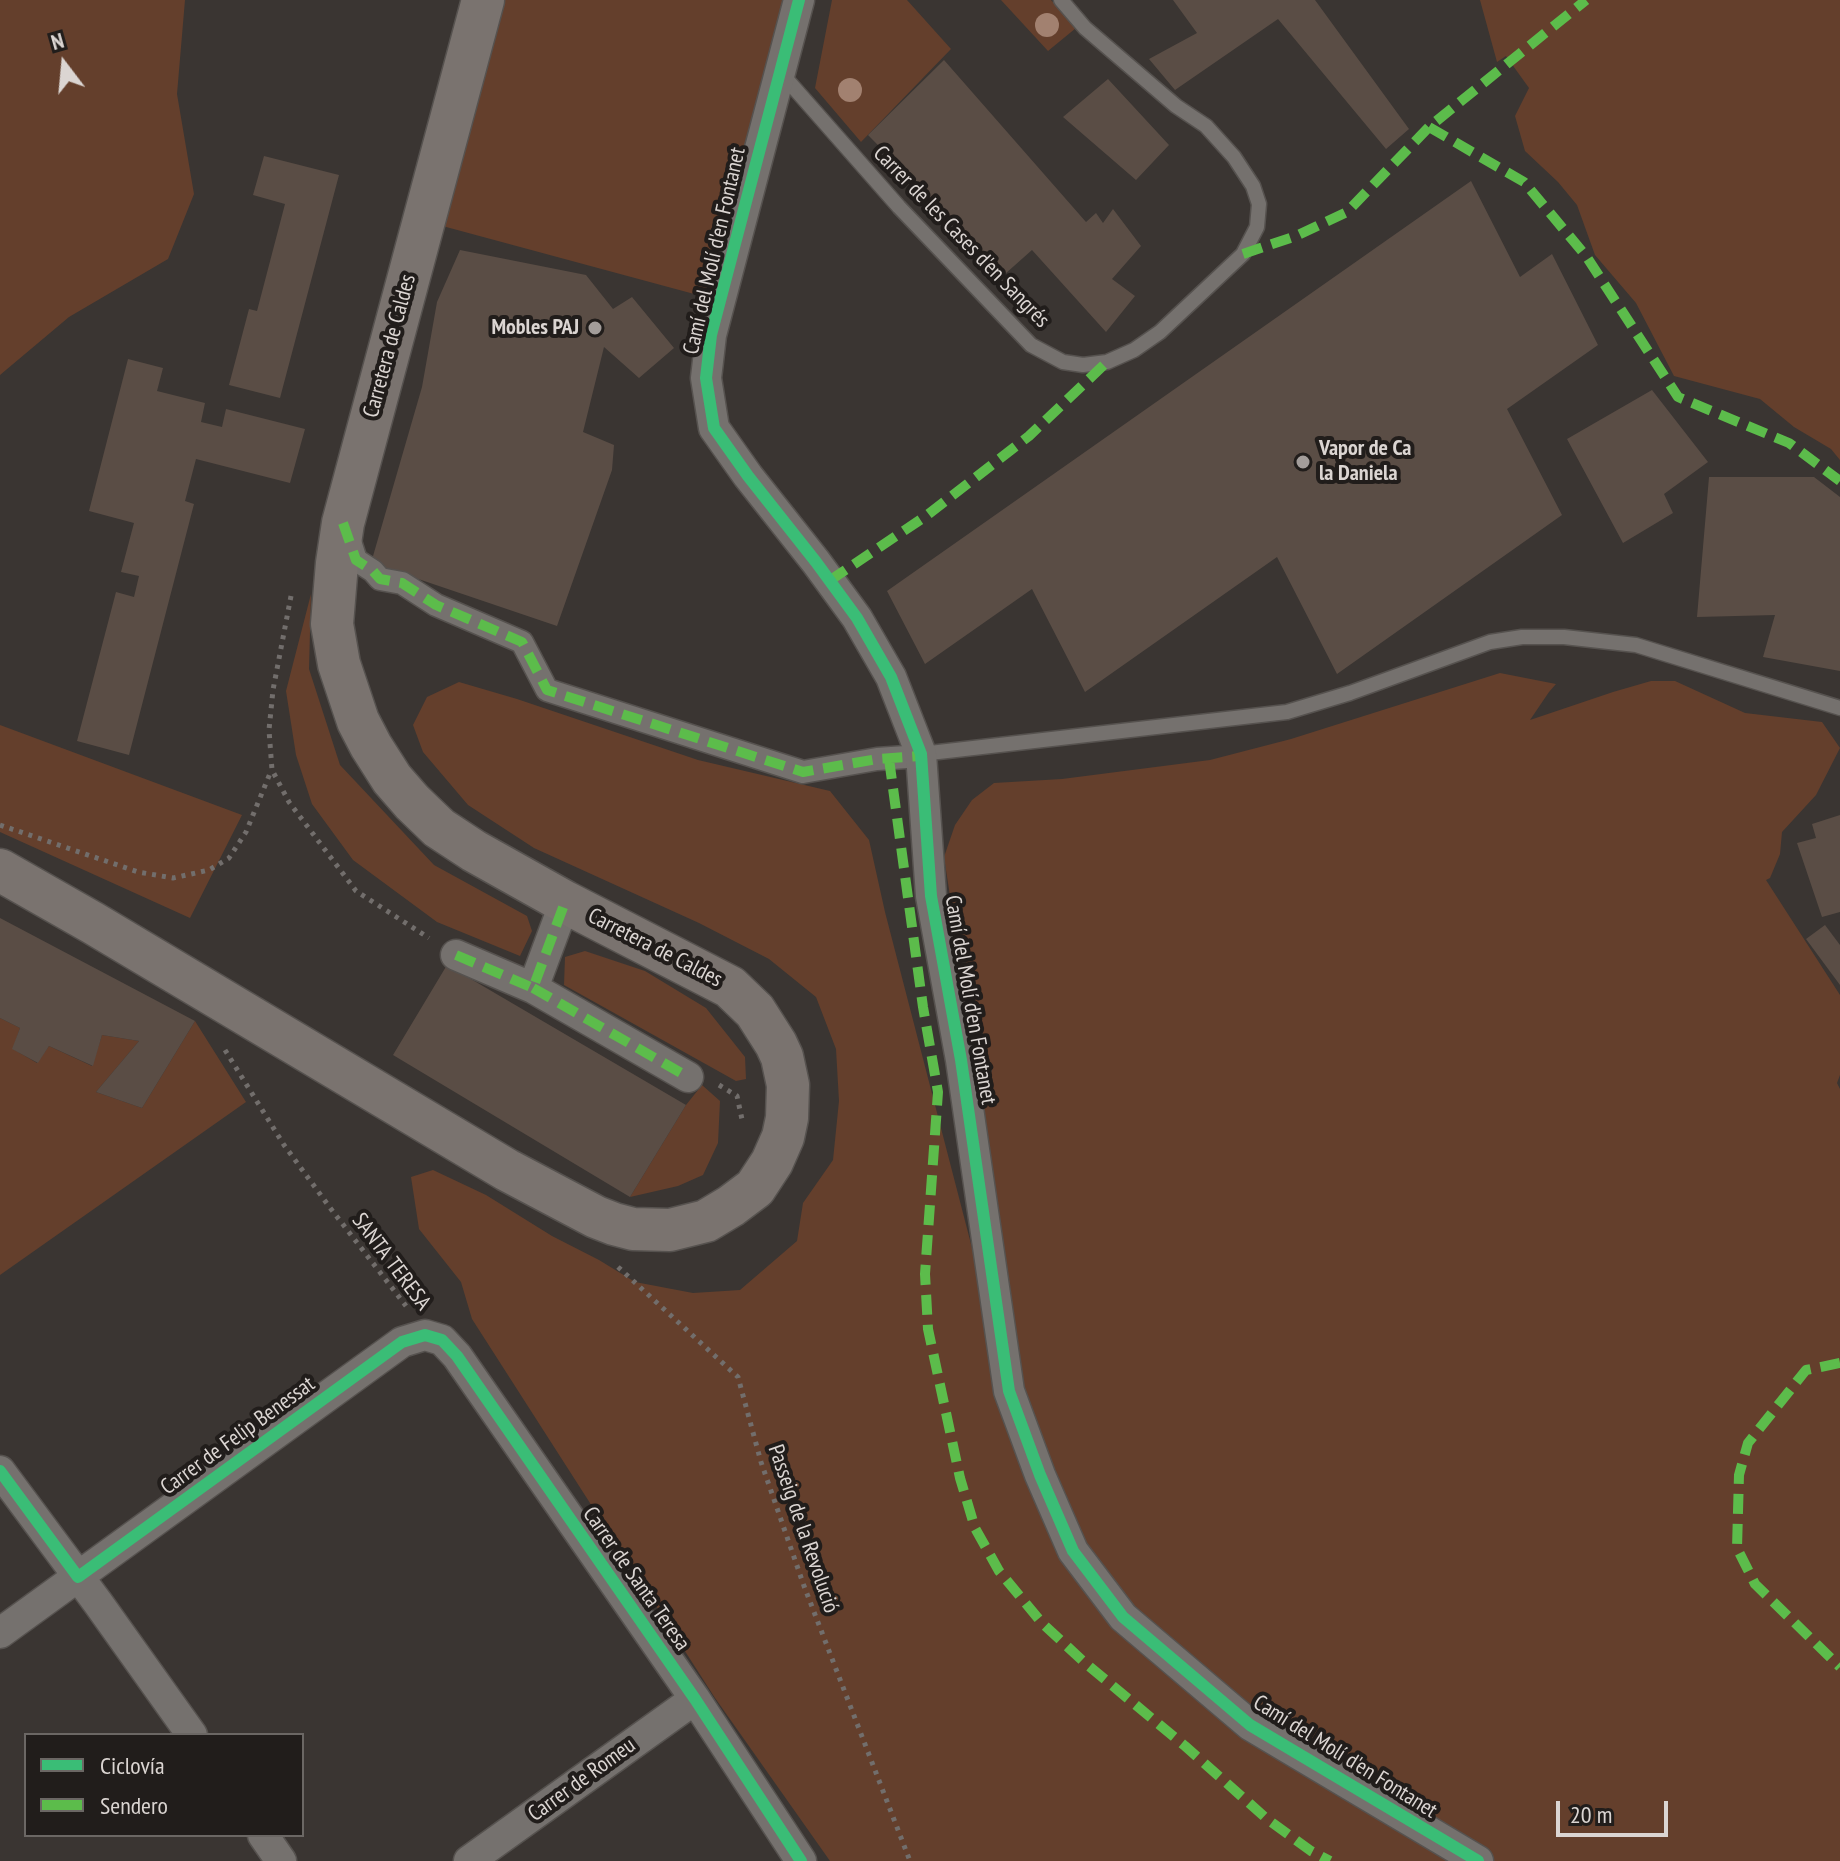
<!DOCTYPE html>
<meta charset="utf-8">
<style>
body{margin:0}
#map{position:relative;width:1840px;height:1861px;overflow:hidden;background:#3a3532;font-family:"PT Sans Narrow",sans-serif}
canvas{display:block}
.legend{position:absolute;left:24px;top:1733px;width:280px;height:104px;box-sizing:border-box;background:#211d1b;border:2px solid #6b6764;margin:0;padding:10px 14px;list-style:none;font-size:24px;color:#dbd5d2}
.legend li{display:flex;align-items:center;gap:16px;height:40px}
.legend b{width:40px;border:2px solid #6b6764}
.north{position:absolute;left:24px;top:24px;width:80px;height:80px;-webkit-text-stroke:6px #211d1b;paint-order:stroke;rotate:344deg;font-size:22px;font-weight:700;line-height:32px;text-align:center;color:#dbd5d2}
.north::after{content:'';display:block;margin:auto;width:28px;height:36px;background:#dbd5d2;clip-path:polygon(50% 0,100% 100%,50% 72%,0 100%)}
.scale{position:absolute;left:1556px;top:1801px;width:112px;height:36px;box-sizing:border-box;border:4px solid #dbd5d2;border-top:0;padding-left:10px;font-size:24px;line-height:28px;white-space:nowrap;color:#dbd5d2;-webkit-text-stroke:6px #211d1b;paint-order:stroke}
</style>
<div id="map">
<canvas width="1840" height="1861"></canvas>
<ul class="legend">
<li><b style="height:10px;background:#3abd76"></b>Ciclovía</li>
<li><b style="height:10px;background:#5cbc4b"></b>Sendero</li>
</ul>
<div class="north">N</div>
<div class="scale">20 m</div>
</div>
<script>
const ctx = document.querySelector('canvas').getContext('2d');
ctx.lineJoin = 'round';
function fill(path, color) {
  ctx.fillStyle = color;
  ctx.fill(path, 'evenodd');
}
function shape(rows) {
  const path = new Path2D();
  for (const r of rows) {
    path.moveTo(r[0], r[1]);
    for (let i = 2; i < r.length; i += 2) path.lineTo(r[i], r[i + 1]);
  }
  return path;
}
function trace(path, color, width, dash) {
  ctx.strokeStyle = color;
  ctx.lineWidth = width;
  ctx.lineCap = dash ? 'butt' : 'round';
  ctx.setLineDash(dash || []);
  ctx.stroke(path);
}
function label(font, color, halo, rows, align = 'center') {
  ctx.font = font + ' "PT Sans Narrow",sans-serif';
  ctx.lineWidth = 8;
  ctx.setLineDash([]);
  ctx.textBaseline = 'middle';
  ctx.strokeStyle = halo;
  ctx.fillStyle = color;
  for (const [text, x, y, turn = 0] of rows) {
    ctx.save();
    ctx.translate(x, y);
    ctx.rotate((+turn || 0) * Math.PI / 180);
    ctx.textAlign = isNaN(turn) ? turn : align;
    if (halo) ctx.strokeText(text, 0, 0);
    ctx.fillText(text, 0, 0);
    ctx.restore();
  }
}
fill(shape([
 [0,0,185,0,177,94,194,194,168,259,69,317,0,375],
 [483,0,799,0,720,301,424,221],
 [832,0,907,0,951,49,861,142,815,88],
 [1001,0,1051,0,1076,28,1048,51],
 [1480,0,1840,0,1840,460,1831,449,1794,427,1760,399,1674,376,1636,303,1595,255,1577,205,1558,182,1525,151,1515,116,1529,88,1506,56,1497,62],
 [311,594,309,669,340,765,434,865,527,916,532,931,520,956,437,922,353,860,312,804,296,755,286,691],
 [1500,673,1556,684,1549,692,1530,720,1613,692,1651,681,1675,681,1745,713,1822,722,1840,748,1816,795,1782,832,1780,854,1770,878,1766,880,1840,995,1840,1075,1837,1083,1840,1089,1840,1861,830,1861,715,1698,472,1319,461,1282,419,1229,411,1177,433,1170,486,1195,552,1236,599,1260,635,1282,693,1293,740,1290,797,1241,803,1203,833,1160,839,1101,836,1049,816,997,769,959,699,923,534,848,468,805,423,752,413,725,427,697,459,682,517,699,698,760,830,791,869,840,885,912,1007,1383,977,1099,992,1071,950,896,944,857,955,825,972,800,994,783,1062,779,1210,760,1291,739],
 [0,725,242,815,190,918,0,832],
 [585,951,645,971,706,1008,745,1057,746,1079,736,1081,564,985,565,957],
 [0,1018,20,1028,13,1049,37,1063,49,1046,92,1066,102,1035,139,1041,96,1092,142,1108,195,1021,246,1102,0,1275],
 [702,1085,720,1101,718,1143,703,1175,678,1186,630,1197,686,1105]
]), '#643f2c');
fill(shape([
 [1173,0,1315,0,1409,129,1386,149,1278,19,1175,90,1149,59,1197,33],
 [944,60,1086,222,1096,213,1103,223,1113,209,1141,246,1112,279,1135,296,1106,332,1032,250,1005,274,868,135],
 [1108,79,1169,145,1136,180,1063,117],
 [264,156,339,175,280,398,229,385,249,309,257,311,285,204,253,195],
 [1471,181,1520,277,1552,254,1598,345,1507,409,1562,515,1337,674,1277,557,1085,692,1032,589,925,664,887,591],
 [460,250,586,275,613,309,632,297,674,348,639,378,604,347,583,432,614,445,612,470,557,626,371,563,422,387,437,302],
 [128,359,163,368,157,391,205,403,201,422,222,427,226,409,305,429,290,483,196,459,185,501,194,504,129,755,77,741,116,592,134,597,139,576,121,572,134,523,89,511],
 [1652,390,1708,462,1664,494,1673,513,1623,543,1567,439],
 [1709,477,1814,477,1840,497,1840,671,1763,657,1775,615,1697,617],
 [1840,815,1840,912,1822,917,1797,843,1816,838,1812,824],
 [0,918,195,1021,142,1108,96,1092,139,1041,102,1035,93,1066,49,1046,38,1063,12,1049,20,1028,0,1018],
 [1825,925,1840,945,1840,985,1806,939],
 [447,965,686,1105,630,1197,393,1055]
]), '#5a4d45');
const service = shape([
 [781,73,899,207,1031,345,1063,362,1083,365,1107,362,1134,350,1160,332,1243,254,1257,227,1259,204,1253,186,1234,157,1206,126,1176,106,1085,28,1061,0],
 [921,754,1287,712,1350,693,1490,642,1522,637,1564,637,1636,645,1840,708]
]);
const pedestrian = shape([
 [348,535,356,560,373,571,380,579,402,583,436,605,522,642,547,690,803,772,877,759,921,756]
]);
const minor = shape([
 [799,0,711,335,706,378,714,428,748,476,816,562,857,618,891,677,921,754,931,896,961,1060,1009,1391,1040,1475,1073,1551,1123,1617,1250,1725,1478,1861],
 [456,955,533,988,565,902],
 [533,988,688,1077],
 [0,1471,98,1603,192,1735],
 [0,1633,402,1342,425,1335,442,1340,457,1356,695,1699,801,1861],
 [263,1835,281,1861],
 [469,1861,695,1699]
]);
const secondary = shape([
 [0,870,93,923,507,1170,596,1217,614,1224,633,1229,670,1230,706,1221,731,1206,755,1188,772,1162,783,1137,787,1118,788,1085,782,1057,776,1044,755,1011,730,987,565,902,474,851,439,828,412,802,392,779,371,746,358,721,339,664,332,624,337,563,343,523,483,0]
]);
trace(service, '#56524f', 17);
trace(pedestrian, '#56524f', 25);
trace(minor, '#56524f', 33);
trace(secondary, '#56524f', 45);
trace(shape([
 [291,596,273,690,269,730,272,770,289,802,356,891,429,938],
 [0,825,138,872,173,878,209,870,229,858,246,832,271,771],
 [225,1050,284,1145,331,1209,406,1306],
 [719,1085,737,1096,743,1124],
 [618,1267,738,1377,761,1462,804,1586,910,1861]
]), '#726e6c', 5, [4, 6]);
trace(service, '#75716e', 14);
trace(pedestrian, '#75716e', 22);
trace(minor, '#75716e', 30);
trace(secondary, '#7a736f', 42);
trace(shape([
 [1429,127,1524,182,1586,256,1678,397,1789,443,1840,481],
 [1243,254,1296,236,1347,212,1429,127,1586,0],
 [343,523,356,560,373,571,380,579,402,583,436,605,522,642,547,690,803,772,877,759,921,756],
 [829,581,926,516,1029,436,1107,362],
 [889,759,923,1007,938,1092,925,1274,928,1329,960,1478,975,1528,999,1571,1042,1623,1084,1662,1185,1746,1267,1819,1311,1851,1330,1861],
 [456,955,533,988,565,902],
 [533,988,688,1077],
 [1840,1363,1806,1370,1748,1443,1739,1475,1737,1548,1755,1584,1840,1667]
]), '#5cbc4b', 10, [20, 10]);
trace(shape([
 [799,0,711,335,706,378,714,428,748,476,816,562,857,618,891,677,921,754,931,896,961,1060,1009,1391,1040,1475,1073,1551,1123,1617,1250,1725,1478,1861],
 [0,1471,78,1577,402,1342,425,1335,442,1340,457,1356,695,1699,801,1861]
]), '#3abd76', 12);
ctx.fillStyle = '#a28170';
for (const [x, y] of [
 [1047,25],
 [850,90]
]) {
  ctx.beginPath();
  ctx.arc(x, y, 12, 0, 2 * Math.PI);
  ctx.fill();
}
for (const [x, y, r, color] of [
 [595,328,8,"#a39d9a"],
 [1303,462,8,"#a39d9a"]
]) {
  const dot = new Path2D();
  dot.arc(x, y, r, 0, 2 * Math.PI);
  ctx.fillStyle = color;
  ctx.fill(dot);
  trace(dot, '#211d1b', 3);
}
label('22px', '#dbd5d2', '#211d1b', [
 ["Carrer de les Cases d'en Sangrés",961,237,46],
 ["Camí del Molí d'en Fontanet",715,251,-77],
 ["Carretera de Caldes",390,346,-75],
 ["Carretera de Caldes",655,948,27],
 ["Camí del Molí d'en Fontanet",970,1000,80],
 ["SANTA TERESA",391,1262,53],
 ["Carrer de Felip Benessat",238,1436,-36],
 ["Passeig de la Revolució",803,1529,71],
 ["Carrer de Santa Teresa",636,1579,55],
 ["Camí del Molí d'en Fontanet",1345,1757,32],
 ["Carrer de Romeu",582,1780,-36]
]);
label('bold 22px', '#dbd5d2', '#211d1b', [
 ["Mobles PAJ",579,328],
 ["Vapor de Ca",1319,449,"left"],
 ["la Daniela",1319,474,"left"]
], 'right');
</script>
